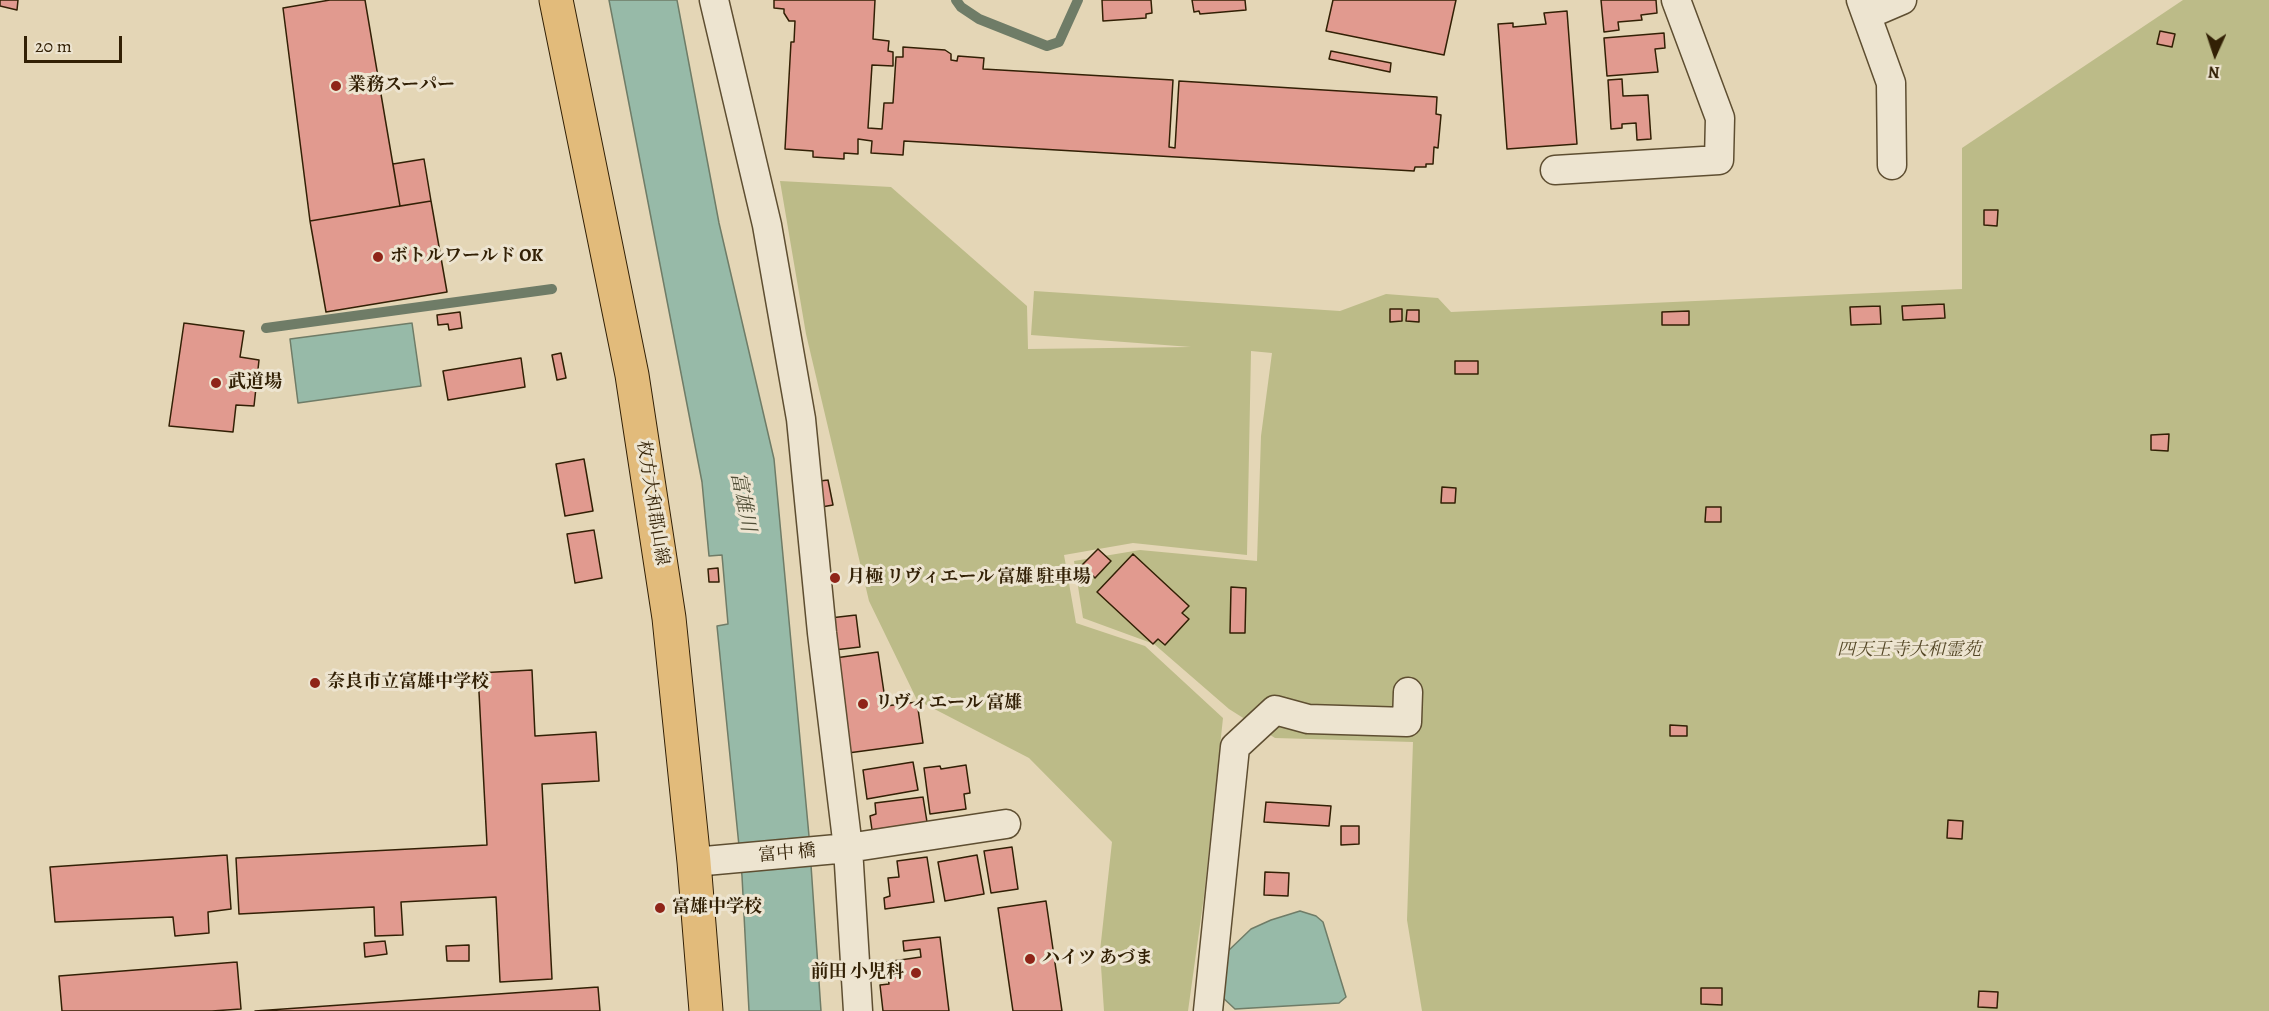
<!DOCTYPE html>
<meta charset="utf-8">
<style>
body{margin:0}
#map{position:relative;width:2269px;height:1011px;overflow:hidden;background:#e4d6b6;font-family:Alegreya,serif}
canvas{display:block}
.north{position:absolute;left:2185px;top:24px;width:60px;height:60px;-webkit-text-stroke:4px #ede4d0;paint-order:stroke;rotate:183deg;font-size:16px;font-weight:700;line-height:24px;text-align:center;color:#322005}
.north::after{content:'';display:block;margin:auto;width:21px;height:27px;background:#322005;clip-path:polygon(50% 0,100% 100%,50% 72%,0 100%)}
.scale{position:absolute;left:24px;top:36px;width:98px;height:27px;box-sizing:border-box;border:3px solid #322005;border-top:0;padding-left:8px;font-size:18px;line-height:21px;white-space:nowrap;color:#322005;-webkit-text-stroke:4px #ede4d0;paint-order:stroke}
</style>
<div id="map">
<canvas width="2269" height="1011"></canvas>
<div class="north">N</div>
<div class="scale">20 m</div>
</div>
<script>
const ctx = document.querySelector('canvas').getContext('2d');
ctx.lineJoin = 'round';
function fill(path, color) {
  ctx.fillStyle = color;
  ctx.fill(path, 'evenodd');
}
function shape(rows) {
  const path = new Path2D();
  for (const r of rows) {
    path.moveTo(r[0], r[1]);
    for (let i = 2; i < r.length; i += 2) path.lineTo(r[i], r[i + 1]);
  }
  return path;
}
function trace(path, color, width, dash) {
  ctx.strokeStyle = color;
  ctx.lineWidth = width;
  ctx.lineCap = dash ? 'butt' : 'round';
  ctx.setLineDash(dash || []);
  ctx.stroke(path);
}
function label(font, color, halo, rows, align = 'center') {
  ctx.font = font + ' Alegreya,"Noto Serif JP",serif';
  ctx.lineWidth = 6;
  ctx.setLineDash([]);
  ctx.textBaseline = 'middle';
  ctx.strokeStyle = halo;
  ctx.fillStyle = color;
  for (const [text, x, y, turn = 0] of rows) {
    ctx.save();
    ctx.translate(x, y);
    ctx.rotate((+turn || 0) * Math.PI / 180);
    ctx.textAlign = isNaN(turn) ? turn : align;
    if (halo) ctx.strokeText(text, 0, 0);
    ctx.fillText(text, 0, 0);
    ctx.restore();
  }
}
fill(shape([
 [2183,0,2269,0,2269,1011,1422,1011,1407,920,1413,742,1275,738,1229,709,1154,644,1083,618,1074,561,1140,550,1257,561,1261,436,1272,353,1251,351,1247,555,1133,543,1064,555,1076,623,1145,646,1223,718,1204,896,1188,1011,1104,1011,1100,951,1112,842,1029,758,917,700,869,601,806,334,780,181,891,187,1027,306,1028,349,1191,347,1031,335,1034,291,1340,311,1386,294,1438,298,1451,312,1962,289,1962,148]
]), '#bcbb88');
const water = shape([
 [609,0,677,0,719,223,774,459,809,836,821,1011,749,1011,742,876,717,626,728,624,722,555,709,556,702,482,609,0],
 [412,323,421,386,298,403,290,339,412,323],
 [1300,911,1316,916,1323,922,1346,997,1339,1003,1235,1009,1221,996,1228,951,1251,929,1271,920,1300,911]
]);
fill(water, '#97baa8');
trace(water, '#6f7c67', 1.5);
trace(shape([
 [956,0,961,7,979,19,1047,46,1059,42,1078,0],
 [266,328,552,289]
]), '#6f7c67', 10);
const building = shape([
 [0,0,18,0,17,10,0,6,0,0],
 [330,0,365,0,400,206,310,221,283,8,330,0],
 [774,0,875,0,873,39,889,41,888,51,893,52,893,66,872,65,868,128,882,129,884,103,893,103,896,57,903,57,903,47,945,50,951,54,951,60,957,61,958,56,984,58,983,69,1173,80,1169,147,1175,148,1179,81,1437,97,1436,114,1441,115,1438,148,1434,147,1433,164,1426,164,1426,167,1415,167,1414,171,904,141,903,155,871,153,872,141,858,139,858,154,844,153,844,159,813,157,813,151,785,149,791,42,794,42,795,21,789,21,784,13,784,9,774,8,774,0],
 [1102,0,1151,0,1152,13,1146,14,1146,18,1103,21,1102,0],
 [1192,0,1245,0,1246,10,1200,14,1199,11,1194,12,1192,0],
 [1333,0,1456,0,1444,55,1326,31,1333,0],
 [1601,0,1656,0,1657,13,1641,15,1642,20,1618,22,1619,30,1604,32,1601,0],
 [1567,11,1577,144,1507,149,1498,24,1513,23,1513,27,1546,24,1544,13,1567,11],
 [2160,31,2175,34,2172,47,2157,44,2160,31],
 [1664,33,1665,48,1655,49,1658,72,1607,76,1604,38,1664,33],
 [1331,51,1391,63,1390,72,1329,59,1331,51],
 [1622,79,1623,96,1648,95,1651,139,1637,140,1636,123,1622,124,1622,128,1611,129,1608,80,1622,79],
 [424,159,431,201,400,206,393,164,424,159],
 [431,201,447,292,326,312,310,221,431,201],
 [1984,210,1998,210,1997,226,1984,225,1984,210],
 [1944,304,1945,318,1903,320,1902,306,1944,304],
 [1880,306,1881,324,1851,325,1850,307,1880,306],
 [1390,309,1402,309,1402,321,1390,322,1390,309],
 [1407,310,1419,310,1419,322,1406,321,1407,310],
 [1689,311,1689,325,1662,325,1662,312,1689,311],
 [460,312,462,328,449,330,448,324,438,325,437,315,460,312],
 [184,323,244,331,240,357,259,360,254,406,236,405,233,432,169,426,184,323],
 [561,353,566,378,557,380,552,355,561,353],
 [521,358,525,387,448,400,443,371,521,358],
 [1455,361,1478,361,1478,374,1455,374,1455,361],
 [2169,434,2168,451,2151,450,2151,435,2169,434],
 [584,459,593,511,565,516,556,464,584,459],
 [828,480,833,505,816,508,812,482,828,480],
 [1442,487,1456,488,1455,503,1441,503,1442,487],
 [1706,507,1721,507,1721,522,1705,522,1706,507],
 [594,530,602,578,575,583,567,534,594,530],
 [1098,549,1111,561,1095,578,1082,565,1098,549],
 [1133,554,1189,606,1182,613,1189,619,1165,645,1158,639,1153,644,1097,592,1133,554],
 [718,568,719,582,709,582,708,569,718,568],
 [1231,587,1246,588,1245,633,1230,633,1231,587],
 [856,615,860,647,834,650,830,618,856,615],
 [878,652,886,706,917,702,923,743,848,753,835,658,878,652],
 [532,670,535,736,596,732,599,781,542,784,552,979,500,982,496,897,401,902,403,935,375,936,374,907,239,914,236,858,487,845,478,673,532,670],
 [1670,725,1687,726,1687,736,1670,736,1670,725],
 [913,762,918,790,867,799,863,770,913,762],
 [966,765,970,793,964,794,966,809,930,814,924,768,940,766,941,769,966,765],
 [923,797,927,822,872,830,870,816,876,814,875,803,923,797],
 [1266,802,1331,806,1329,826,1264,822,1266,802],
 [1948,820,1963,821,1962,839,1947,838,1948,820],
 [1341,826,1359,826,1359,844,1341,845,1341,826],
 [1012,847,1018,889,991,893,984,851,1012,847],
 [227,855,231,909,208,912,209,933,175,936,173,917,55,922,50,867,227,855],
 [977,855,984,894,945,901,938,862,977,855],
 [927,857,934,902,885,909,884,898,890,896,888,878,899,877,897,861,927,857],
 [1265,872,1289,873,1288,896,1264,895,1265,872],
 [1046,901,1062,1011,1013,1011,998,908,1046,901],
 [940,937,949,1011,883,1011,880,985,889,984,886,962,921,957,920,949,904,951,903,941,940,937],
 [385,941,387,954,365,957,364,943,385,941],
 [469,945,469,961,447,961,446,946,469,945],
 [237,962,241,1009,212,1011,62,1011,59,976,237,962],
 [598,987,600,1011,255,1011,598,987],
 [1701,988,1722,988,1722,1005,1701,1004,1701,988],
 [1979,991,1998,992,1997,1008,1978,1007,1979,991]
]);
fill(building, '#e19a8f');
trace(building, '#322005', 1.5);
const minor = shape([
 [714,0,767,225,801,419,822,633,848,848,858,1011],
 [1861,0,1891,83,1892,165],
 [1867,15,1902,0],
 [1555,170,1719,160,1720,118,1676,0],
 [694,862,848,848,1006,824],
 [1208,1011,1235,747,1275,710,1308,719,1407,722,1408,692]
]);
const primary = shape([
 [556,0,632,375,669,618,694,862,706,1011]
]);
trace(minor, '#5e4e31', 31);
trace(primary, '#322005', 35);
trace(minor, '#ede4d0', 28);
trace(primary, '#e2bb7b', 33);
for (const [x, y, r, color] of [
 [336,86,6,"#8f2418"],
 [378,257,6,"#8f2418"],
 [216,383,6,"#8f2418"],
 [835,578,6,"#8f2418"],
 [315,683,6,"#8f2418"],
 [863,704,6,"#8f2418"],
 [660,908,6,"#8f2418"],
 [1030,959,6,"#8f2418"],
 [916,973,6,"#8f2418"]
]) {
  const dot = new Path2D();
  dot.arc(x, y, r, 0, 2 * Math.PI);
  ctx.fillStyle = color;
  ctx.fill(dot);
  trace(dot, '#ede4d0', 2);
}
label('bold 18px', '#322005', '#ede4d0', [
 ["業務スーパー",348,86],
 ["ボトルワールド OK",390,257],
 ["武道場",228,383],
 ["月極 リヴィエール 富雄 駐車場",847,578],
 ["奈良市立富雄中学校",327,683],
 ["リヴィエール 富雄",875,704],
 ["富雄中学校",672,908],
 ["ハイツ あづま",1042,959],
 ["前田 小児科",904,973,"right"]
], 'left');
label('18px', '#322005', '#ede4d0', [
 ["枚方大和郡山線",652,503,81],
 ["富中 橋",787,854,-5]
]);
label('italic 18px', '#544726', '#ede4d0', [
 ["四天王寺大和霊苑",1909,651]
]);
label('italic 20px', '#504e36', '#ede4d0', [
 ["富雄川",742,502,79]
]);
</script>
